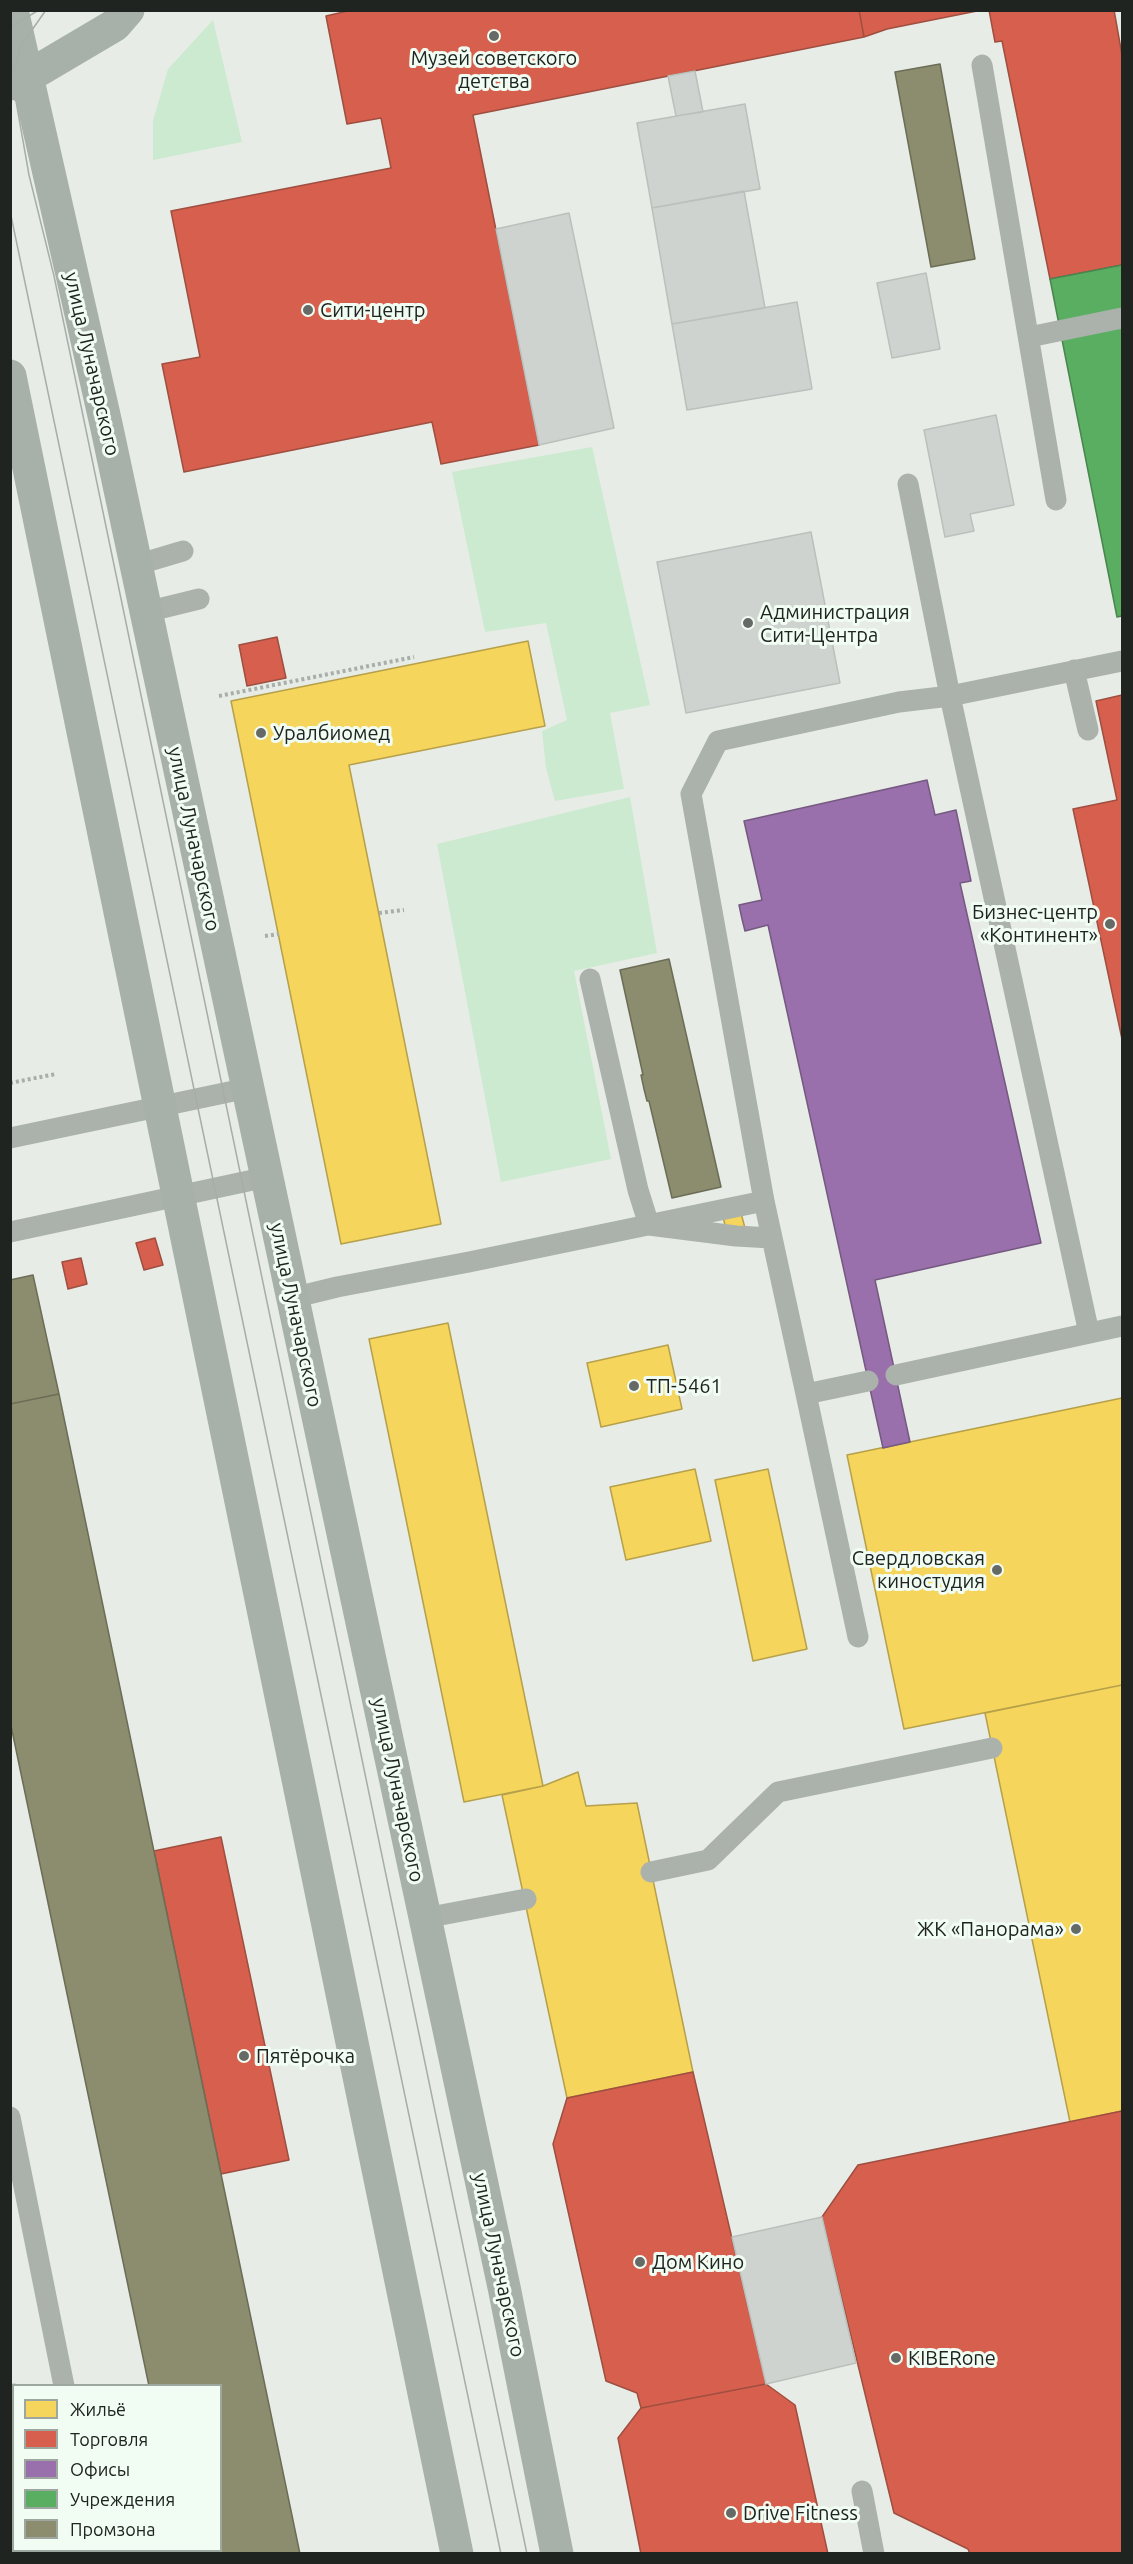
<!DOCTYPE html>
<meta charset="utf-8">
<style>
body{margin:0}
#map{position:relative;width:1133px;height:2564px;overflow:hidden;background:#e7ece7;font-family:Ubuntu,sans-serif}
canvas{display:block}
.frame{position:absolute;inset:0;border:12px solid #202420;pointer-events:none}
.legend{position:absolute;left:12px;top:2384px;width:210px;height:168px;box-sizing:border-box;background:#f1fcf3;border:2px solid #9da69f;margin:0;padding:8px 10px;list-style:none;font-size:18px;color:#202420}
.legend li{display:flex;align-items:center;gap:12px;height:30px}
.legend b{width:30px;border:2px solid #9da69f}
</style>
<div id="map">
<canvas width="1133" height="2564"></canvas>
<div class="frame"></div>
<ul class="legend">
<li><b style="height:16px;background:#f6d55c"></b>Жильё</li>
<li><b style="height:16px;background:#d6604d"></b>Торговля</li>
<li><b style="height:16px;background:#9970ab"></b>Офисы</li>
<li><b style="height:16px;background:#5aae61"></b>Учреждения</li>
<li><b style="height:16px;background:#8c8c6e"></b>Промзона</li>
</ul>
</div>
<script>
const ctx = document.querySelector('canvas').getContext('2d');
ctx.lineJoin = 'round';
function fill(path, color) {
  ctx.fillStyle = color;
  ctx.fill(path, 'evenodd');
}
function shape(rows) {
  const path = new Path2D();
  for (const r of rows) {
    path.moveTo(r[0], r[1]);
    for (let i = 2; i < r.length; i += 2) path.lineTo(r[i], r[i + 1]);
  }
  return path;
}
function trace(path, color, width, dash) {
  ctx.strokeStyle = color;
  ctx.lineWidth = width;
  ctx.lineCap = dash ? 'butt' : 'round';
  ctx.setLineDash(dash || []);
  ctx.stroke(path);
}
function label(font, color, halo, rows, align = 'center') {
  ctx.font = font + ' Ubuntu,sans-serif';
  ctx.lineWidth = 6;
  ctx.setLineDash([]);
  ctx.textBaseline = 'middle';
  ctx.strokeStyle = halo;
  ctx.fillStyle = color;
  for (const [text, x, y, turn = 0] of rows) {
    ctx.save();
    ctx.translate(x, y);
    ctx.rotate((+turn || 0) * Math.PI / 180);
    ctx.textAlign = isNaN(turn) ? turn : align;
    if (halo) ctx.strokeText(text, 0, 0);
    ctx.fillText(text, 0, 0);
    ctx.restore();
  }
}
fill(shape([
 [213,20,242,142,153,160,153,121,168,69],
 [592,447,650,705,610,713,624,789,555,801,546,768,542,731,567,720,546,623,485,632,452,472],
 [630,797,657,953,574,971,611,1159,501,1182,437,844]
]), '#cceacf');
const homes = shape([
 [528,641,545,726,349,765,441,1224,341,1244,231,701,528,641],
 [741,1213,745,1228,727,1233,723,1217,741,1213],
 [448,1323,543,1786,464,1802,369,1339,448,1323],
 [668,1345,682,1409,601,1427,587,1363,668,1345],
 [1122,1398,1122,1685,904,1729,847,1455,1122,1398],
 [695,1469,711,1541,626,1560,610,1487,695,1469],
 [768,1469,807,1649,753,1661,715,1480,768,1469],
 [1122,1685,1122,2111,1070,2122,985,1713,1122,1685],
 [578,1772,586,1806,637,1803,693,2072,567,2098,502,1795,543,1786,578,1772]
]);
fill(homes, '#f6d55c');
trace(homes, '#b6a04a', 1.5);
const shops = shape([
 [352,10,859,10,864,37,473,115,539,445,441,464,432,422,184,472,162,364,200,357,171,211,391,168,381,118,347,124,326,16,352,10],
 [859,10,982,10,887,29,864,37,859,10],
 [989,10,1114,10,1122,55,1122,265,1050,279,1002,41,995,42,989,10],
 [277,637,286,678,247,686,239,645,277,637],
 [1122,695,1122,1039,1073,809,1117,800,1096,701,1122,695],
 [155,1238,163,1265,144,1270,136,1243,155,1238],
 [81,1258,87,1284,68,1289,62,1262,81,1258],
 [221,1837,289,2160,221,2174,154,1851,221,1837],
 [693,2072,766,2384,641,2408,637,2393,606,2381,553,2144,567,2098,693,2072],
 [1122,2111,1122,2554,970,2554,968,2549,894,2513,822,2217,858,2165,1122,2111],
 [766,2384,795,2405,828,2554,641,2554,618,2438,641,2408,766,2384]
]);
fill(shops, '#d6604d');
trace(shops, '#9f4e40', 1.5);
const offices = shape([
 [927,780,935,815,956,810,971,881,960,883,1041,1243,875,1280,910,1442,883,1448,768,925,745,931,742,919,739,905,762,900,744,821,927,780]
]);
fill(offices, '#9970ab');
trace(offices, '#755981', 1.5);
const public = shape([
 [1122,265,1122,616,1117,617,1050,279,1122,265]
]);
fill(public, '#5aae61');
trace(public, '#49854e', 1.5);
const industry = shape([
 [940,64,975,259,931,267,895,72,940,64],
 [669,959,721,1187,672,1198,649,1101,647,1101,644,1089,641,1075,643,1075,620,970,669,959],
 [33,1275,59,1394,10,1404,10,1280,33,1275],
 [59,1394,221,2174,300,2554,184,2554,183,2550,220,2550,220,2386,149,2386,10,1721,10,1404,59,1394],
 [12,2423,14,2550,39,2550,40,2554,10,2554,12,2423]
]);
fill(industry, '#8c8c6e');
trace(industry, '#6c6d57', 1.5);
const building = shape([
 [695,71,703,112,676,116,668,76,695,71],
 [745,104,760,189,652,208,637,123,745,104],
 [744,191,765,308,672,324,652,208,744,191],
 [569,213,614,428,539,445,496,229,569,213],
 [926,273,940,349,892,358,877,283,926,273],
 [797,302,812,389,687,410,672,324,797,302],
 [996,415,1014,505,970,514,974,531,945,537,924,430,996,415],
 [811,532,840,683,686,713,657,562,811,532],
 [822,2217,856,2363,766,2384,732,2237,822,2217]
]);
fill(building, '#cfd3cf');
trace(building, '#bcc0bc', 1.5);
trace(shape([
 [219,696,414,657],
 [379,913,404,910],
 [265,936,279,934],
 [10,1083,56,1074]
]), '#a8aea9', 4, [3, 3]);
trace(shape([
 [982,65,1056,500],
 [1029,337,1122,318],
 [908,484,950,696,1089,1333],
 [136,565,183,551],
 [146,612,199,599],
 [1074,670,1088,730],
 [590,979,638,1190,649,1225,736,1236,772,1238],
 [10,1138,248,1088],
 [10,1232,267,1177],
 [292,1298,337,1287,469,1262,764,1201],
 [896,1375,1122,1326],
 [868,1381,806,1394,764,1201,691,794,718,741,899,702,950,696,1122,661],
 [806,1394,858,1637],
 [651,1872,708,1860,778,1792,992,1748],
 [425,1918,526,1899],
 [10,2117,64,2386],
 [10,2395,14,2394],
 [862,2491,874,2554],
 [97,2550,97,2554]
]), '#aab2ab', 21);
trace(shape([
 [12,10,106,424,504,2287,557,2554],
 [10,84,27,77,115,25,128,10],
 [10,376,457,2554]
]), '#a8b1a9', 33);
trace(shape([
 [10,27,39,10],
 [10,74,16,67,20,47,46,10],
 [10,96,16,101,29,175,54,276,527,2554],
 [10,211,501,2554]
]), '#a7ada8', 1.5);
for (const [x, y, r, color] of [
 [494,36,6,"#666a66"],
 [308,310,6,"#666a66"],
 [748,623,6,"#666a66"],
 [261,733,6,"#666a66"],
 [1110,924,6,"#666a66"],
 [634,1386,6,"#666a66"],
 [997,1570,6,"#666a66"],
 [1076,1929,6,"#666a66"],
 [244,2056,6,"#666a66"],
 [640,2262,6,"#666a66"],
 [896,2358,6,"#666a66"],
 [731,2513,6,"#666a66"]
]) {
  const dot = new Path2D();
  dot.arc(x, y, r, 0, 2 * Math.PI);
  ctx.fillStyle = color;
  ctx.fill(dot);
  trace(dot, '#f1fcf3', 2);
}
label('20px', '#202420', '#f1fcf3', [
 ["Музей советского",494,58,"center"],
 ["детства",494,81,"center"],
 ["Сити-центр",320,310],
 ["Администрация",760,612],
 ["Сити-Центра",760,635],
 ["Уралбиомед",273,733],
 ["Бизнес-центр",1098,912,"right"],
 ["«Континент»",1098,935,"right"],
 ["ТП-5461",646,1386],
 ["Свердловская",985,1558,"right"],
 ["киностудия",985,1581,"right"],
 ["ЖК «Панорама»",1064,1929,"right"],
 ["Пятёрочка",256,2056],
 ["Дом Кино",652,2262],
 ["KIBERone",908,2358],
 ["Drive Fitness",743,2513]
], 'left');
label('20px', '#202420', '#f1fcf3', [
 ["улица Луначарского",92,364,77],
 ["улица Луначарского",194,839,78],
 ["улица Луначарского",296,1315,78],
 ["улица Луначарского",398,1790,78],
 ["улица Луначарского",499,2265,78]
]);
</script>
